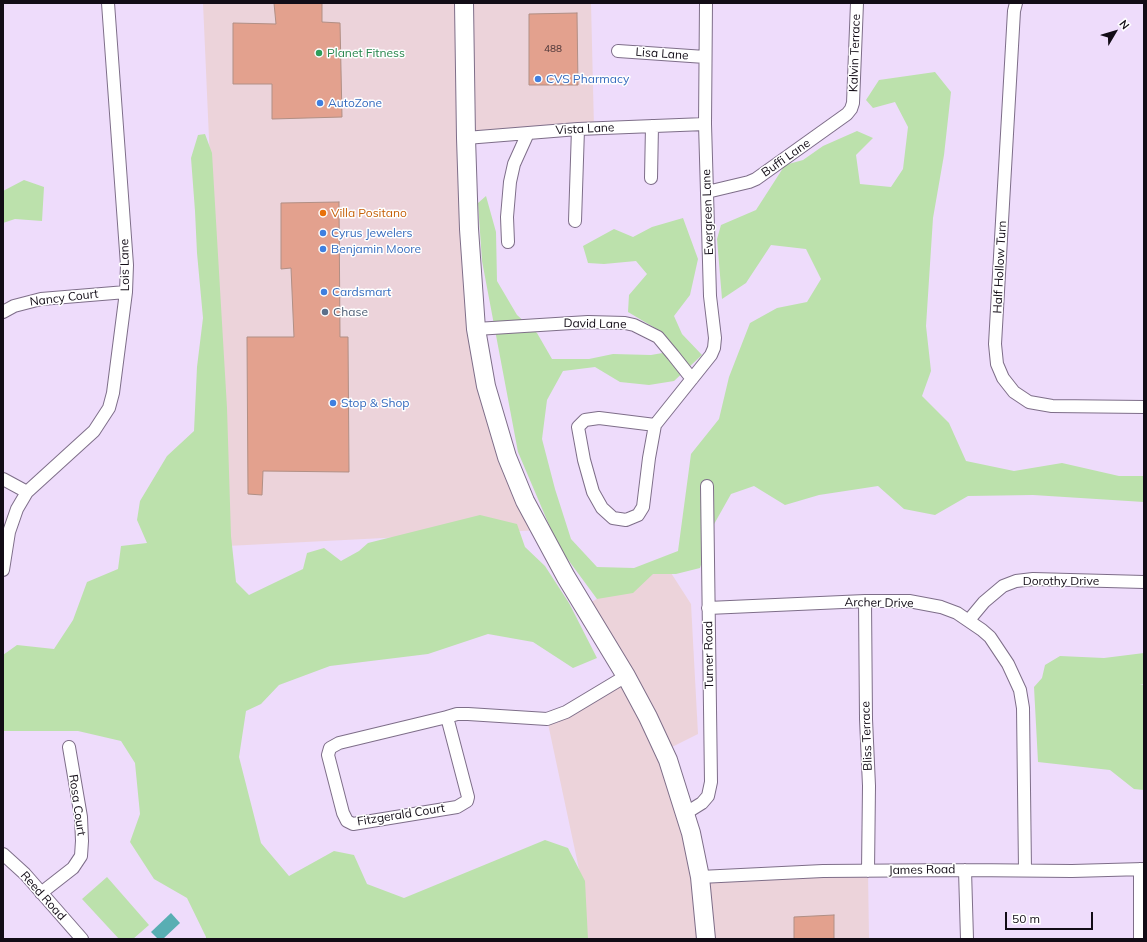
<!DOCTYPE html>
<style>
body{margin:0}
#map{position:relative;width:1147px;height:942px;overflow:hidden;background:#eedcfb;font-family:Mulish,sans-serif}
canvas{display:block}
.frame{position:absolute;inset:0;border:4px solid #120c16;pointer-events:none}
.north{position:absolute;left:1095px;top:12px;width:40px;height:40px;-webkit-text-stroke:3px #fff;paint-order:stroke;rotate:52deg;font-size:11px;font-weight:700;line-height:16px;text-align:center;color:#120c16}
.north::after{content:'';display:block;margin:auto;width:14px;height:18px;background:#120c16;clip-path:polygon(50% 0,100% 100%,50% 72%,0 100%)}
.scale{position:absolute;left:1005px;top:912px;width:88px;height:18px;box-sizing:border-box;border:2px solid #120c16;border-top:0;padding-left:5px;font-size:12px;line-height:14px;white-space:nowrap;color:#120c16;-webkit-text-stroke:3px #fff;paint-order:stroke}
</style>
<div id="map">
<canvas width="1147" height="942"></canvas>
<div class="frame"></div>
<div class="north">N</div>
<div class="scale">50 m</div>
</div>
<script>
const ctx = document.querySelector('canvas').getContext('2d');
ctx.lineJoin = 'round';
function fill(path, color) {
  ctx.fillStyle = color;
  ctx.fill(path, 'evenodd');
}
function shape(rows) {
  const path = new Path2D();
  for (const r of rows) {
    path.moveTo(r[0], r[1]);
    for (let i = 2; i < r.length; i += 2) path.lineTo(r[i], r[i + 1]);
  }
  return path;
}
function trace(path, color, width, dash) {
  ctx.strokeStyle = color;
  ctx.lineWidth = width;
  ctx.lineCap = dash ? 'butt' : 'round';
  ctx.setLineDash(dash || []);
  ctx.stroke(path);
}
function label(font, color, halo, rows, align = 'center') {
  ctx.font = font + ' Mulish,sans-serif';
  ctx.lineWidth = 3;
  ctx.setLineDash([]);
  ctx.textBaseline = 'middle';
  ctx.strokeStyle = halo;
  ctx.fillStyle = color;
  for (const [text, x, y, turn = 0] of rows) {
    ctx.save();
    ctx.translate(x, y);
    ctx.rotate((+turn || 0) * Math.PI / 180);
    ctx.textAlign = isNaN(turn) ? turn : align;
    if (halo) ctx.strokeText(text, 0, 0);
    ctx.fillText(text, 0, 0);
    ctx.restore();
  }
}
fill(shape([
 [203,3,591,3,594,128,466,138,486,386,541,530,227,546],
 [664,562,691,604,698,734,664,751,700,877,868,871,869,939,585,939,583,888,547,719,623,677,584,606]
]), '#ecd3da');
fill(shape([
 [935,72,951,92,944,155,933,218,926,326,931,371,922,396,949,423,966,461,1014,471,1062,463,1119,476,1144,476,1144,502,1033,495,968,496,935,515,904,509,878,486,819,495,785,505,754,486,731,494,713,526,700,568,676,574,653,574,633,593,597,599,558,546,518,452,482,261,478,203,486,196,496,232,497,281,517,315,537,333,552,359,589,359,613,354,651,355,674,351,655,328,628,312,629,295,647,274,636,261,604,264,588,263,583,246,614,229,633,237,652,227,683,218,698,259,690,295,674,316,682,334,702,355,674,381,649,385,620,382,595,367,563,371,547,400,542,439,555,489,571,539,597,567,634,568,678,551,691,454,719,419,729,377,750,323,777,308,807,302,821,279,806,249,771,245,746,283,722,299,717,239,721,225,756,210,785,165,803,160,823,146,857,131,873,138,856,155,860,184,891,187,903,169,908,127,895,102,873,108,866,100,879,80],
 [205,134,212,153,227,408,231,536,236,582,249,595,303,569,307,553,324,548,341,561,359,551,368,543,480,515,517,524,525,547,545,566,569,603,597,658,573,668,533,642,488,634,428,654,330,666,279,685,261,704,246,711,239,757,261,843,289,876,334,851,354,855,367,884,404,898,545,840,568,848,585,881,588,939,206,939,206,937,187,898,154,879,130,842,140,814,135,763,121,741,78,731,3,731,3,655,17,645,54,649,73,620,87,582,118,569,121,546,147,543,137,520,140,501,167,456,194,431,197,367,203,318,197,253,195,211,191,158,198,135],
 [24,180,44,187,42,221,15,219,3,223,3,191],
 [1144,653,1144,684,1140,684,1144,685,1144,790,1134,789,1110,770,1038,762,1034,687,1042,678,1045,665,1060,656,1104,658],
 [107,877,149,925,133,939,119,939,82,899]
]), '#bce1ac');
fill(shape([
 [171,913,180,923,163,939,158,939,151,932]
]), '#58aeb3');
const building = shape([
 [274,3,322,3,322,22,340,23,342,117,272,119,272,84,233,84,233,23,276,24,274,3],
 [577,13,578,85,529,85,529,14,577,13],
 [339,202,340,337,348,337,349,472,263,471,262,495,248,494,247,337,294,337,291,268,281,269,281,203,339,202],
 [834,915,834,939,794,939,794,917,834,915]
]);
fill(building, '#e3a18e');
trace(building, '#b18f85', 1);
const minor = shape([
 [1016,3,1014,11,995,344,997,364,1003,378,1014,392,1029,402,1052,406,1144,407],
 [618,51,705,57],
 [466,138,578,129,705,124],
 [651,178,652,126],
 [707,192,749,182,756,179,847,114,851,109,853,103,857,3],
 [575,221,578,129],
 [508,242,507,217,510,182,514,164,528,133],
 [3,312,14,306,41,299,126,292],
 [476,329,588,322,625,323,634,325,658,337,673,355,692,379],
 [599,418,655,425,649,458,643,507,638,515,626,520,613,518,602,508,593,492,584,460,578,427,585,420,599,418],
 [655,425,711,355,714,348,715,338,710,296,705,124,706,3],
 [3,479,27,492],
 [3,570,9,532,17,509,27,492,94,431,109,408,113,393,126,292,127,265,108,3],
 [865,601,866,719,869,786,868,871],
 [708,608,865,601,909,601,941,607,957,613,982,630,990,637,1008,664,1020,690,1023,708,1025,870],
 [969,620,984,602,1003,586,1016,581,1033,579,1144,582],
 [447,717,468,797,467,801,457,807,353,824,347,821,343,813,328,755,330,748,339,743,447,717],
 [447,717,457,714,468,714,547,719,566,712,626,676],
 [686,813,702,803,708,796,711,782,707,486],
 [3,854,25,874,82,939],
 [1140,869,1140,939],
 [965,870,967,939],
 [700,877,823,871,965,870,1072,871,1144,869],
 [41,893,73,868,81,856,82,841,81,817,69,747]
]);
const primary = shape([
 [464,3,466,138,469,229,476,329,486,386,507,457,525,501,566,577,626,676,648,717,668,760,691,833,700,877,706,939]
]);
trace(minor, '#7e6e89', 14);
trace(primary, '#7e6e89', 20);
trace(minor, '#fff', 12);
trace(primary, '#fff', 18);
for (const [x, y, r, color] of [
 [319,53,4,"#2e9e5b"],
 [538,79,4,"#3f7fe0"],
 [320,103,4,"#3f7fe0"],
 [323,213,4,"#e8710a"],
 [323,233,4,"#3f7fe0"],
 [323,249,4,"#3f7fe0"],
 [324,292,4,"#3f7fe0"],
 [325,312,4,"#5c6f8a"],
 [333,403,4,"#3f7fe0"]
]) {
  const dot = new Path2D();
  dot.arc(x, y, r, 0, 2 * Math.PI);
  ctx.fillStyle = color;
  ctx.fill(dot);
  trace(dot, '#fff', 1.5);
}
label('10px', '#463134', null, [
 ["488",553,49]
]);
label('12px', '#27864d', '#fff', [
 ["Planet Fitness",327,53]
], 'left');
label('12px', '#120c16', '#fff', [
 ["Kalvin Terrace",855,53,-88],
 ["Lisa Lane",662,54,4],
 ["Vista Lane",585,129,-3],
 ["Buffi Lane",786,158,-35],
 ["Evergreen Lane",708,212,-92],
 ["Lois Lane",125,265,-91],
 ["Half Hollow Turn",1000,267,-87],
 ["Nancy Court",64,298,-7],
 ["David Lane",595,324,1],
 ["Dorothy Drive",1061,581],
 ["Archer Drive",879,603,1],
 ["Turner Road",709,655,-91],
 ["Bliss Terrace",867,736,-92],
 ["Rosa Court",77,805,82],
 ["Fitzgerald Court",401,815,-9],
 ["James Road",922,870,-1],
 ["Reed Road",43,896,48]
]);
label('12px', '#366cbe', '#fff', [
 ["CVS Pharmacy",546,79],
 ["AutoZone",328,103],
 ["Cyrus Jewelers",331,233],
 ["Benjamin Moore",331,249],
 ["Cardsmart",332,292],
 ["Stop & Shop",341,403]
], 'left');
label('12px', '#c56008', '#fff', [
 ["Villa Positano",331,213]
], 'left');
label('12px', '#4e5e75', '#fff', [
 ["Chase",333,312]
], 'left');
</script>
